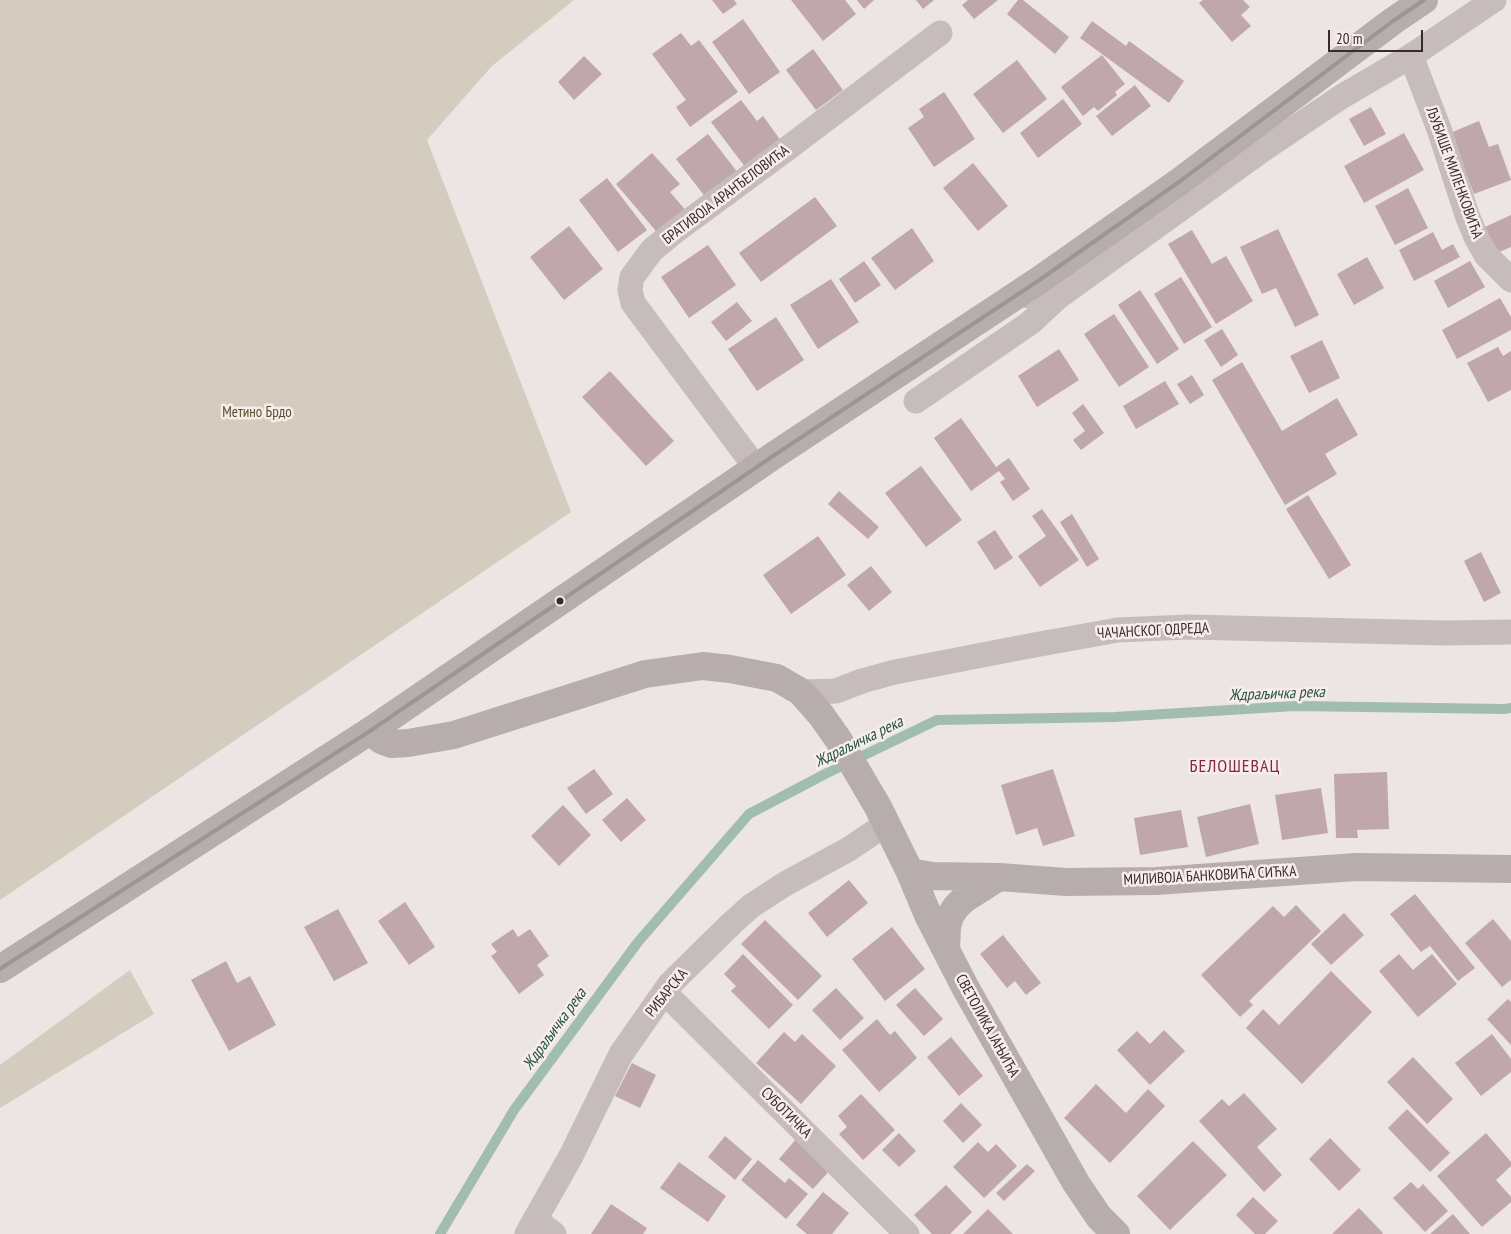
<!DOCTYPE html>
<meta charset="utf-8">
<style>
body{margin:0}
#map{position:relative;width:1511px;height:1234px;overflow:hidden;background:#ede4e4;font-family:"PT Sans Narrow",sans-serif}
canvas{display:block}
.scale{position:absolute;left:1328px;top:30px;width:95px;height:22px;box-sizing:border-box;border:2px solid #372b2d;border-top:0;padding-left:6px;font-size:15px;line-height:18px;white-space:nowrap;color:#372b2d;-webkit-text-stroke:4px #f9edec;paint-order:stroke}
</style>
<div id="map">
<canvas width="1511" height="1234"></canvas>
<div class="scale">20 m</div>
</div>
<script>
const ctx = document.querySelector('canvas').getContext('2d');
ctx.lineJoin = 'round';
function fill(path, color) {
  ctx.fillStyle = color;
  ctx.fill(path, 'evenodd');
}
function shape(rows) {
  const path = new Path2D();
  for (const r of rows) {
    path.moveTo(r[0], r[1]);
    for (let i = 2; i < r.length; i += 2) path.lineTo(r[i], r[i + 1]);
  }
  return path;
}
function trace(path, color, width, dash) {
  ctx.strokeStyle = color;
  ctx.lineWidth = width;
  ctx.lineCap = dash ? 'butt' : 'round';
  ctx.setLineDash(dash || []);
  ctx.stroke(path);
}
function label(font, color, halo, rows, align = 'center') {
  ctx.font = font + ' "PT Sans Narrow",sans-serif';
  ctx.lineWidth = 5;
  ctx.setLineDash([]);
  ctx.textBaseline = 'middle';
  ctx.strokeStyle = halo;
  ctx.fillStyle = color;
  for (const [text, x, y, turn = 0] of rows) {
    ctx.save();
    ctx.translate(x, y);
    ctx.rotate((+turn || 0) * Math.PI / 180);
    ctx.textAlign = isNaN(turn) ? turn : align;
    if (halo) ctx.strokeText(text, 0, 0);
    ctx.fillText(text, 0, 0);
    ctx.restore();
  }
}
fill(shape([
 [0,0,574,0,492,66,427,140,571,512,0,900],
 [130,970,154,1014,0,1108,0,1065]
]), '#d4cdbf');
trace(shape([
 [440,1234,514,1110,638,942,749,814,827,773,937,720,1115,717,1295,706,1504,709,1511,708]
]), '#a1bdb0', 10);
fill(shape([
 [712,0,734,0,737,4,723,14],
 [791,0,845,0,856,14,823,41],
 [857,0,874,0,864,9],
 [916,0,934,0,923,9],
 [968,0,998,0,974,19,962,5],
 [1018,0,1023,0,1069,37,1055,54,1007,14],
 [1203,0,1243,0,1250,7,1241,15,1251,26,1232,42,1199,3],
 [743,19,780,72,749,94,712,42],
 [1092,21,1126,46,1129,41,1184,81,1169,103,1080,38],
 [681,33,691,46,699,40,738,92,690,127,676,107,686,100,652,54],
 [813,49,843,90,816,110,786,70],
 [1102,55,1125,84,1115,92,1117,95,1098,111,1094,107,1083,116,1061,87],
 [584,56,602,74,574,100,558,82],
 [1017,60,1047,99,1003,133,973,94],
 [1135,85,1151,106,1112,136,1096,116],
 [944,92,975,139,934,167,908,128,924,117,919,109],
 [1063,99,1082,124,1038,158,1020,133],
 [741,100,757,121,763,116,784,145,749,172,711,122],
 [1371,107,1386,134,1364,146,1349,119],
 [1479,121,1489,147,1498,144,1511,180,1474,194,1450,133],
 [1404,133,1424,170,1364,203,1344,166],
 [708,134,738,173,706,198,676,159],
 [652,153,680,184,670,192,688,213,661,237,616,184],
 [973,163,1008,206,978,231,943,188],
 [607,178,647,230,618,252,579,200],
 [1408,188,1428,228,1395,245,1375,206],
 [815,197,837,226,761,282,739,253],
 [1511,215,1511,247,1497,253,1485,227],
 [569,226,603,269,564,300,530,257],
 [912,228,934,261,895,290,871,258],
 [1278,229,1319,315,1295,327,1276,288,1262,294,1240,247],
 [1192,230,1212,264,1226,256,1253,301,1216,324,1168,244],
 [1433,232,1442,250,1453,244,1460,257,1414,281,1399,250],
 [708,245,736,285,689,318,661,277],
 [1367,257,1384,288,1354,305,1337,274],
 [864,261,881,285,855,303,839,279],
 [1470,261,1485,287,1448,308,1434,281],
 [1181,277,1212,327,1184,344,1154,294],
 [831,279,859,322,818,349,790,305],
 [1140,290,1179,349,1157,364,1118,305],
 [1500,298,1511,317,1511,330,1457,359,1442,330],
 [737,302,752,321,726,341,711,322],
 [1114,314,1149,367,1119,387,1084,334],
 [776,317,804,360,757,391,728,349],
 [1222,329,1238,355,1221,367,1204,340],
 [1322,340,1340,378,1309,393,1290,356],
 [1498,347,1503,356,1511,351,1511,390,1488,402,1467,363],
 [1059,349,1079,380,1037,407,1018,376],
 [1242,362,1282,431,1337,398,1358,435,1325,454,1337,474,1285,505,1212,380],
 [610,371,674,441,646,466,582,397],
 [1192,375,1204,395,1190,404,1177,384],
 [1165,381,1179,404,1136,429,1123,406],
 [1083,404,1104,433,1081,450,1073,440,1085,431,1072,413],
 [961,418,996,467,1009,458,1030,489,1013,501,1000,482,1005,479,999,471,971,491,934,438],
 [921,466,962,520,926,547,885,493],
 [839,491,879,527,868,539,828,504],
 [1308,495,1351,565,1329,579,1286,509],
 [1042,509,1079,560,1040,587,1018,556,1046,536,1032,516],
 [1072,514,1099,559,1087,567,1060,522],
 [995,530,1013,558,995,570,977,542],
 [818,536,846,575,791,614,763,575],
 [1481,552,1501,593,1484,602,1464,561],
 [871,566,892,592,869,611,847,585],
 [594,769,613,794,586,814,567,788],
 [1053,769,1075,836,1043,846,1037,828,1016,835,1001,785],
 [1387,772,1389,829,1357,830,1358,838,1336,838,1334,774],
 [1321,788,1328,833,1282,840,1275,795],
 [627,798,646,820,621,842,602,820],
 [1250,804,1259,844,1206,857,1197,817],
 [563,805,591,835,559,866,531,836],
 [1181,810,1188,847,1140,855,1134,818],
 [849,880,868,903,827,937,808,913],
 [1415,894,1475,968,1458,981,1430,946,1421,952,1390,914],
 [405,902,435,947,409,965,378,921],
 [1296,905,1321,931,1249,1001,1253,1005,1240,1017,1201,975,1273,906,1284,917],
 [338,909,368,963,334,981,304,927],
 [1344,913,1364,935,1331,965,1311,944],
 [1493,919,1511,941,1511,980,1502,987,1465,943],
 [765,920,822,976,798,1000,741,944],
 [892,927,925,969,885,1001,852,959],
 [513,929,518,937,530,929,549,956,537,965,544,975,519,994,491,956,497,952,491,944],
 [1003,935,1041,983,1026,995,1015,981,1007,988,980,954],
 [743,954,793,1005,769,1029,731,991,736,986,724,974],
 [1399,954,1413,970,1432,954,1457,984,1418,1017,1379,971],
 [226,961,237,983,250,976,276,1025,229,1051,191,980],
 [1331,971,1372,1012,1302,1084,1246,1028,1263,1009,1279,1025],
 [836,988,864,1018,840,1040,812,1010],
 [915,988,943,1019,924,1036,896,1005],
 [1508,999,1511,1002,1511,1045,1487,1019],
 [877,1019,890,1035,895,1031,917,1058,879,1092,842,1050],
 [1164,1030,1185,1051,1150,1085,1117,1050,1137,1031,1150,1044],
 [784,1032,795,1042,802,1034,836,1066,801,1104,756,1063],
 [1492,1034,1511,1059,1511,1072,1481,1096,1455,1063],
 [951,1037,983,1076,959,1096,927,1057],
 [1413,1057,1453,1099,1427,1124,1387,1082],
 [632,1063,656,1075,640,1108,615,1096],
 [1096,1084,1126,1113,1148,1089,1165,1106,1110,1163,1064,1118],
 [1244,1093,1277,1129,1257,1147,1282,1175,1264,1192,1199,1121,1222,1099,1229,1106],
 [861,1094,895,1130,863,1160,839,1134,847,1127,838,1116],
 [961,1103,982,1125,963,1143,943,1121],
 [1407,1109,1450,1153,1430,1172,1388,1128],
 [899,1133,916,1151,899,1167,882,1150],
 [1486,1133,1511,1162,1511,1166,1496,1180,1511,1197,1511,1202,1482,1227,1437,1176],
 [725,1136,752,1159,735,1180,708,1157],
 [797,1138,831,1169,813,1189,779,1159],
 [1330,1138,1361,1170,1339,1191,1309,1159],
 [1193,1141,1227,1175,1170,1230,1137,1196],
 [978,1142,988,1152,996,1144,1017,1166,984,1198,953,1167],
 [758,1160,785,1183,789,1178,808,1194,786,1219,741,1180],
 [679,1162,726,1196,708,1222,660,1188],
 [1027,1164,1035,1171,1004,1201,996,1193],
 [1411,1182,1418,1189,1423,1184,1448,1211,1425,1232,1393,1198],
 [946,1185,972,1212,950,1234,932,1234,914,1215],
 [823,1192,849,1213,832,1234,807,1234,796,1225],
 [1253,1197,1278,1221,1265,1234,1255,1234,1236,1215],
 [611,1204,647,1228,643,1234,591,1234],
 [1359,1208,1383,1233,1382,1234,1332,1234],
 [988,1209,1013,1234,963,1234],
 [1453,1214,1470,1234,1430,1234]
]), '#bfa7ac');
trace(shape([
 [1411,56,1439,129,1467,215,1476,237,1486,255,1511,280],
 [1017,295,1058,297,1258,153,1341,97,1411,56,1494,0],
 [916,401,1030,323,1058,297],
 [756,468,633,303,630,290,632,277,652,250,674,232,784,151,940,33],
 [801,692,836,691,862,681,895,672,1029,646,1118,630,1187,627,1445,633,1511,632],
 [664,992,907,1234],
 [535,1219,554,1234],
 [527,1234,571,1156,621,1054,670,984,731,924,751,906,785,884,849,849,886,824]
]), '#c7bcbd', 25);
trace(shape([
 [370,731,381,740,392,744,408,743,454,735,645,674,703,666,730,669,777,678,801,692,821,715,838,739,878,807,910,872,928,915,965,987,1076,1183,1099,1217,1116,1234],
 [910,872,932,876,999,877,1066,882,1156,881,1356,867,1511,869],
 [946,950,947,927,950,916,956,907,963,900,999,877],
 [0,969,370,731,776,454,1038,281,1179,182,1393,21,1424,0]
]), '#b7adae', 28);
trace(shape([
 [0,969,370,731,776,454,1038,281,1179,182,1393,21,1424,0]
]), '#9a9694', 4);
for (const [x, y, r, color] of [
 [560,601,4.5,"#372b2d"]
]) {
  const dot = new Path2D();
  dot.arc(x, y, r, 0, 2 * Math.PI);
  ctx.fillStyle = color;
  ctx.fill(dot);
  trace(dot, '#f9edec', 2);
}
label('15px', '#372b2d', '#f9edec', [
 ["ЉУБИШЕ МИЛЕНКОВИЋА",1454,173,70],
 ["БРАТИВОЈА АРАНЂЕЛОВИЋА",726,195,-37],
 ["ЧАЧАНСКОГ ОДРЕДА",1153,631,-3],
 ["МИЛИВОЈА БАНКОВИЋА СИЋКА",1210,876,-3],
 ["РИБАРСКА",667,993,-51],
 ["СВЕТОЛИКА ЈАЊИЋА",987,1026,61],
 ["СУБОТИЧКА",786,1113,45]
]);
label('15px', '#545030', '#f9edec', [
 ["Метино Брдо",257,413]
]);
label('italic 16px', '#235641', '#f9edec', [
 ["Ждраљичка река",1277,694,-2],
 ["Ждраљичка река",859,742,-26],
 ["Ждраљичка река",555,1029,-54]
]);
ctx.letterSpacing = '1px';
label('18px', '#802a3f', '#f9edec', [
 ["БЕЛОШЕВАЦ",1235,767]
]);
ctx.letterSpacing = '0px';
</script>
